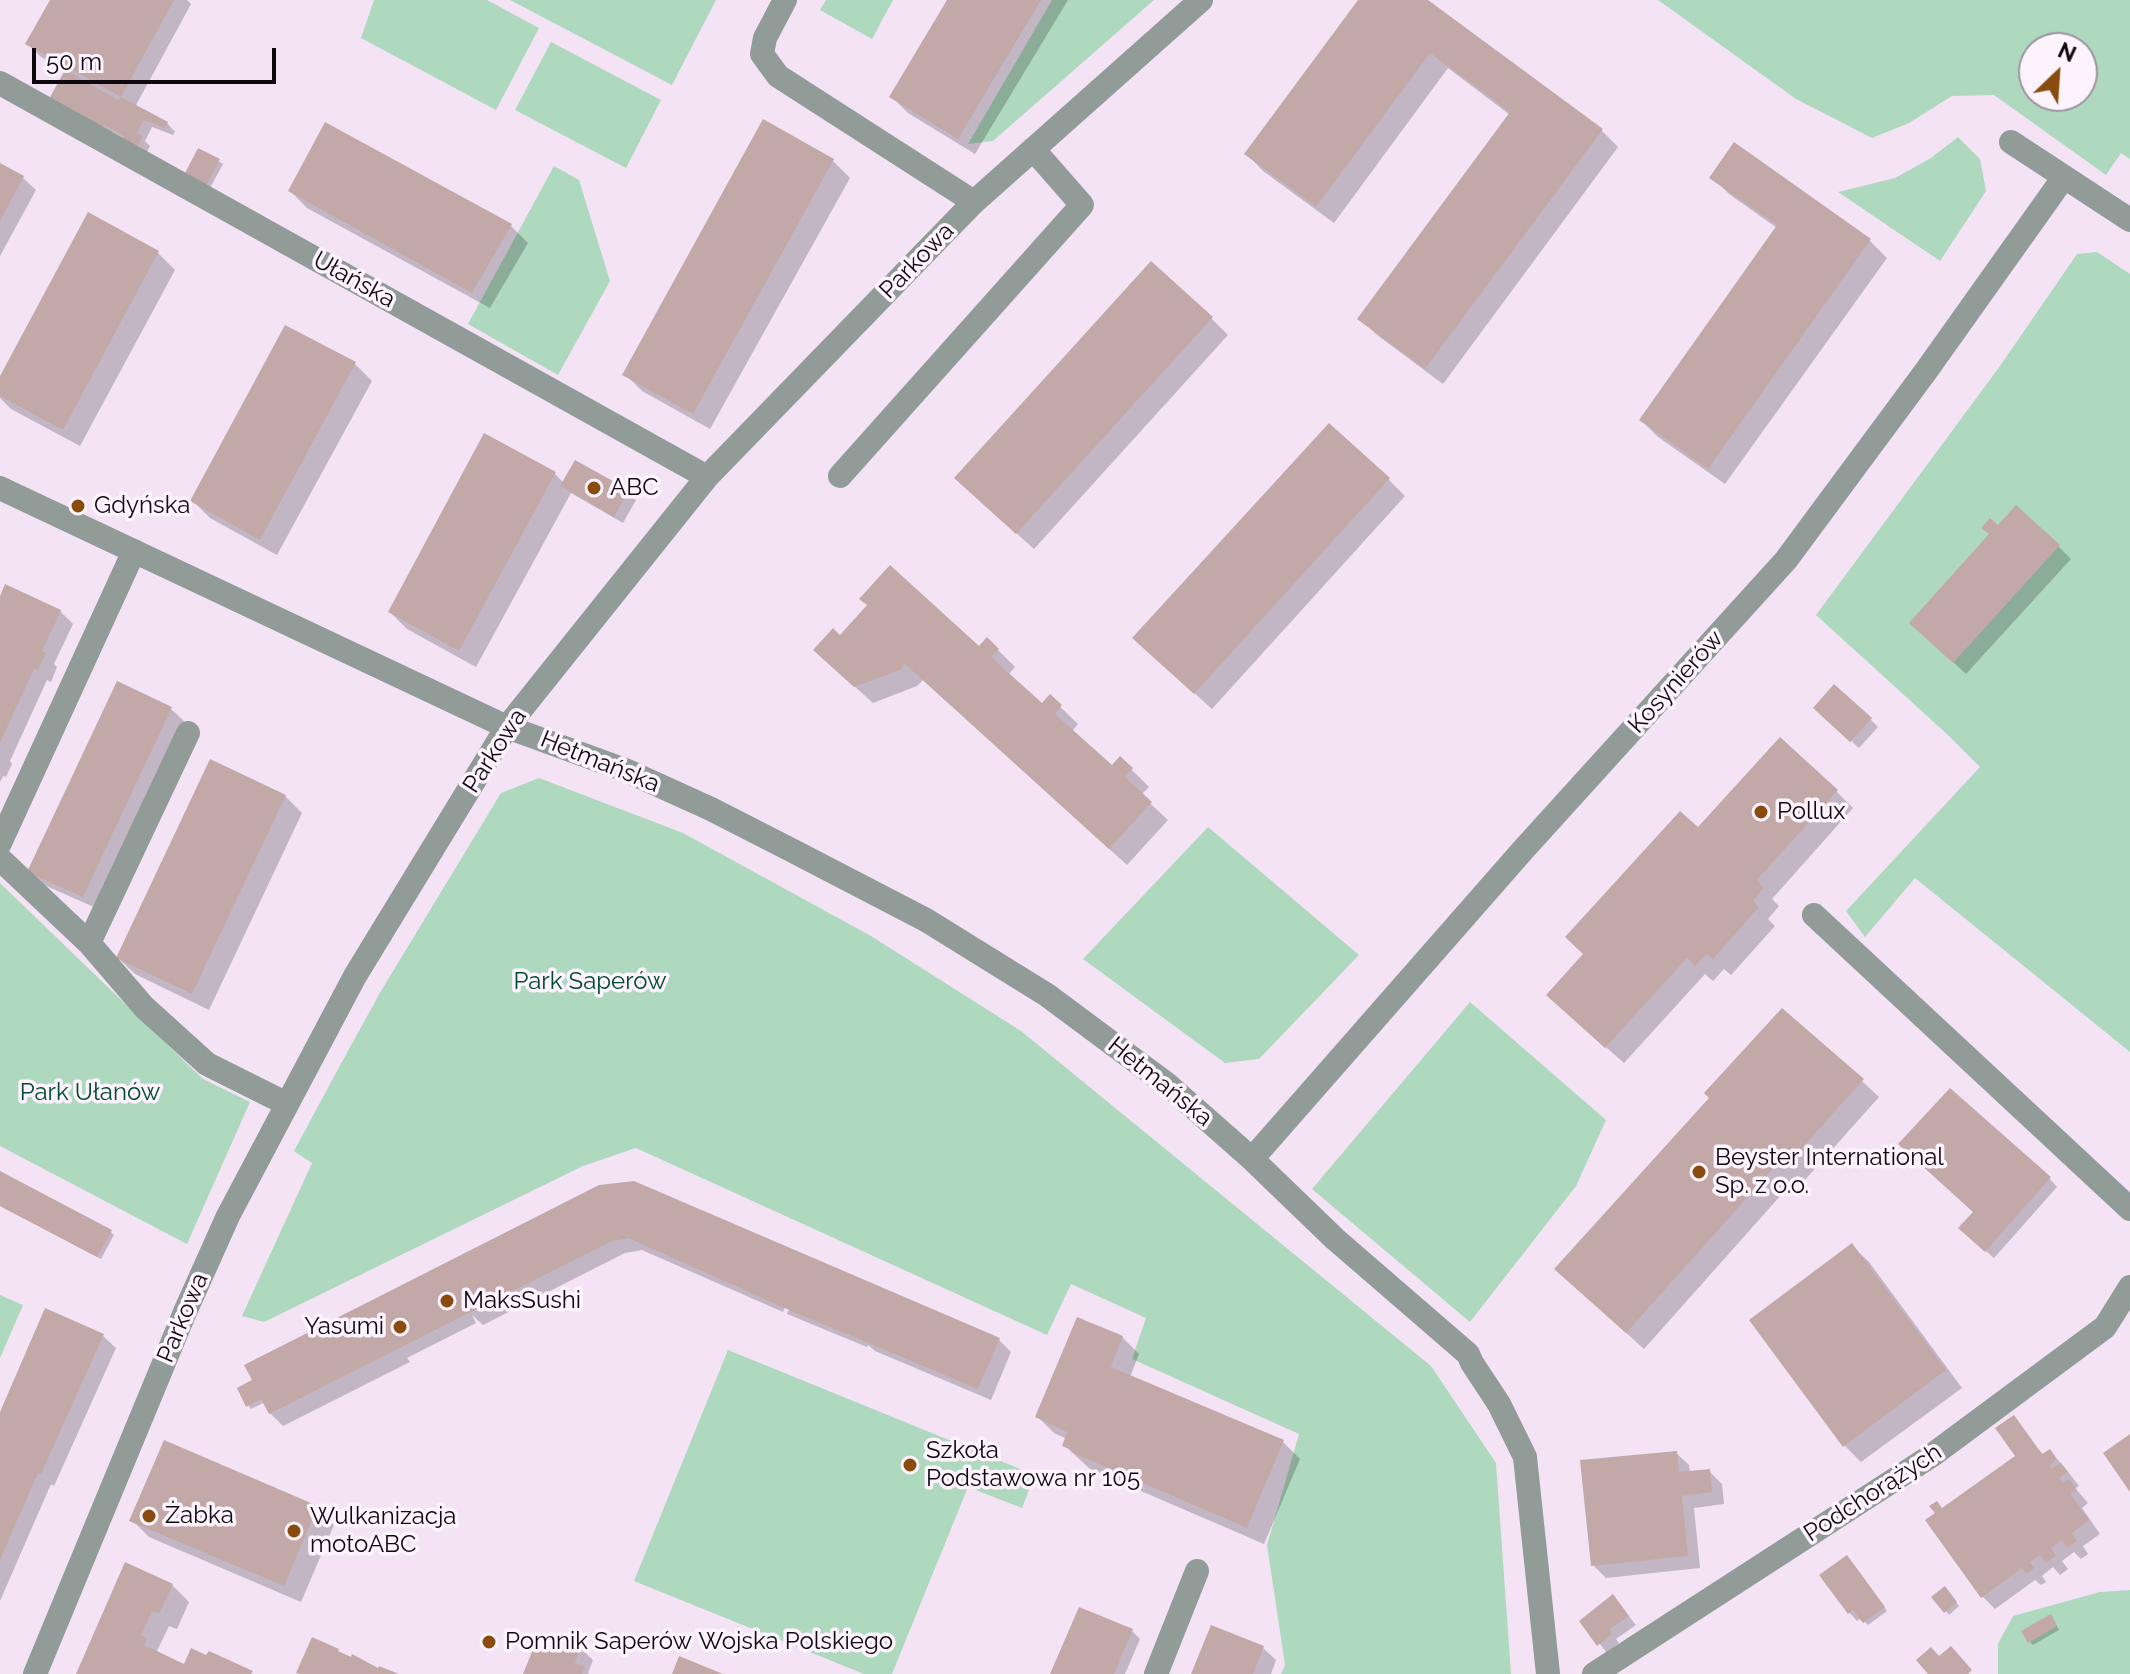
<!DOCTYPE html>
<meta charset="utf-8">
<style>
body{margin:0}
#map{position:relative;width:2130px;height:1674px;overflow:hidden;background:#f3e3f5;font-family:Raleway,sans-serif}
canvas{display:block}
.north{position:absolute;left:2018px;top:32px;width:80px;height:80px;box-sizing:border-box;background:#fdf3fd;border:2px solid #9d959e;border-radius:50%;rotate:25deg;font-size:22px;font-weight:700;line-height:32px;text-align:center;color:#0e090f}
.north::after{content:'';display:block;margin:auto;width:28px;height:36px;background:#894c0e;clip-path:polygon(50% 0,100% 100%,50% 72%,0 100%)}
.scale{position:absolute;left:32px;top:48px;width:244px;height:36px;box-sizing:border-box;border:4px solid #0e090f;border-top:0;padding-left:10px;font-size:24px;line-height:28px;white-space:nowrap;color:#0e090f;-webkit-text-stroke:6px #fdf3fd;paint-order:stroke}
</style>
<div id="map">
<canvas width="2130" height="1674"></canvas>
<div class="north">N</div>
<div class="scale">50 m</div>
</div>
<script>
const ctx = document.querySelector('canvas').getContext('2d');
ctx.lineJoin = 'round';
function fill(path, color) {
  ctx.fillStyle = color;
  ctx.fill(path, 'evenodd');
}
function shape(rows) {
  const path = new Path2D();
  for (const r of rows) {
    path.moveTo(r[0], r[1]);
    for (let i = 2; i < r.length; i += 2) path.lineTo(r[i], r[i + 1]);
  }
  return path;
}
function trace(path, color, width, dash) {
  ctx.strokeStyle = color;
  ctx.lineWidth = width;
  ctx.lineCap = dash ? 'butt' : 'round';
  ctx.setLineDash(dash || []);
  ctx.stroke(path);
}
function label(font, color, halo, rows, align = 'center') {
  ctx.font = font + ' Raleway,sans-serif';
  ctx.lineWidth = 7;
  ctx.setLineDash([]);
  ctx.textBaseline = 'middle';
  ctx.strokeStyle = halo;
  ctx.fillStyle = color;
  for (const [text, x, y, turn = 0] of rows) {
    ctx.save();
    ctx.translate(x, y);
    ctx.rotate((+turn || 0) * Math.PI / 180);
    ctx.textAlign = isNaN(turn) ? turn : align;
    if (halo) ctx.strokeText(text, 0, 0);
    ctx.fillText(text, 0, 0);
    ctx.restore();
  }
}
fill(shape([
 [374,0,487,0,539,28,496,110,361,38],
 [510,0,716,0,672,85],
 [826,0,893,0,872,39,820,10],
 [1052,0,1154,0,993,141,968,144],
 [1658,0,2130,0,2130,159,2121,153,2106,175,1994,95,1952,96,1909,123,1872,138,1796,99],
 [2082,48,2082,96,2034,96,2034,48],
 [551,42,661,100,626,168,515,110],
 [1958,137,1980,159,1986,191,1940,261,1838,192,1895,178,1931,158],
 [554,166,579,180,610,281,558,375,468,324],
 [2097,252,2130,274,2130,1052,1915,878,1865,937,1846,911,1980,767,1948,735,1816,615,2000,366,2077,254],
 [539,778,683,833,871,936,1021,1031,1431,1366,1496,1463,1511,1674,1281,1674,1285,1665,1267,1545,1299,1434,1132,1359,1146,1318,1071,1284,1047,1335,636,1148,583,1166,264,1322,242,1316,312,1163,294,1151,337,1071,381,991,501,793],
 [1208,827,1359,955,1259,1059,1225,1063,1083,959],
 [0,883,203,1079,250,1102,187,1244,0,1146],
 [1470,1002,1606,1120,1576,1186,1470,1322,1312,1189],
 [0,1295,23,1305,0,1358],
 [728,1350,1035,1475,1022,1508,968,1487,892,1674,864,1674,634,1581],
 [2130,1590,2130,1674,1998,1674,1998,1644,2013,1616,2100,1592]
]), '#aed9bf');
fill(shape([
 [52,0,187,0,191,4,135,107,167,123,175,132,173,135,152,127,145,141,150,146,146,154,123,138,113,132,111,135,59,107,66,71,41,57,28,44],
 [949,0,1068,0,975,154,908,113,891,96],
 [1361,0,1424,0,1601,130,1618,147,1443,384,1377,335,1360,319,1510,115,1448,68,1334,223,1263,171,1247,154],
 [764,122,833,161,850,178,710,429,642,391,625,374],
 [199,150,223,164,209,190,189,180],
 [0,166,23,178,36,190,0,256],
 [1712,177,1870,241,1887,258,1725,484,1658,437,1641,420,1777,228,1729,194],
 [290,191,511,226,528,243,490,308,307,208],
 [89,214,158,253,175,270,80,446,11,409,0,398,0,380],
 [1211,318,1228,335,1034,549,974,495],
 [355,364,372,381,277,555,210,518,193,501],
 [485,435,555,474,564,483,627,492,636,500,623,523,571,493,476,667,407,629,390,612],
 [1388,479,1405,496,1212,709,1152,655],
 [2058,546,2071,559,1966,674,1925,636],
 [0,601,60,611,73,624,54,664,57,667,51,682,47,680,10,761,12,764,6,777,3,776,0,782],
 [840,637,998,650,1015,667,1008,675,1042,705,1050,697,1078,724,1072,731,1112,767,1120,759,1132,770,1149,787,1141,795,1168,820,1127,865,923,680,917,686,873,703,833,667],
 [171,709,184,721,96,908,42,884,29,872],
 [1823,716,1870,719,1878,727,1859,748],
 [1836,791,1853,808,1772,899,1779,906,1768,919,1775,926,1731,975,1724,969,1713,981,1705,974,1624,1063,1566,1012],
 [285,796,302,813,209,1010,135,974,118,958],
 [1862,1081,1879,1097,1804,1181,1798,1176,1644,1349,1573,1285],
 [0,1174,111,1232,114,1235,101,1259,0,1206],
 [2049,1178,2057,1187,1994,1258,1969,1236],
 [633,1183,999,1340,1011,1352,991,1400,875,1351,868,1345,867,1347,787,1314,810,1261,805,1261,783,1312,642,1250,625,1253,483,1325,472,1315,476,1323,407,1358,410,1362,283,1426,270,1413,265,1402,251,1409,248,1405,240,1389,254,1381,247,1366,600,1187],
 [1852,1246,1869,1262,1962,1388,1861,1462,1844,1445],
 [103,1336,116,1348,54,1486,51,1484,0,1601,0,1417],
 [1122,1337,1139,1354,1130,1377,1283,1442,1300,1459,1264,1544,1090,1469,1064,1445,1067,1439,1054,1433,1037,1416],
 [2036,1447,2044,1455,2049,1451,2062,1464,2079,1486,2075,1488,2088,1503,2082,1508,2100,1534,2083,1546,2088,1554,2081,1559,2074,1552,2062,1561,2068,1569,2060,1575,2053,1567,2042,1576,2046,1582,2041,1585,2035,1580,1995,1609,1982,1596,1943,1510],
 [1676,1453,1689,1465,1690,1473,1709,1471,1722,1484,1724,1504,1694,1508,1700,1568,1606,1578,1593,1565],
 [317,1508,334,1525,301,1602,149,1537,132,1520],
 [1847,1557,1855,1566,1887,1611,1868,1625,1861,1618,1857,1621,1849,1612],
 [172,1585,189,1602,177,1629,169,1626,157,1651,162,1656,185,1666,253,1674,78,1674],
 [1948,1592,1959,1606,1949,1615,1946,1611],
 [1613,1597,1636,1625,1616,1639,1619,1643,1607,1653,1582,1621],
 [2054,1620,2059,1630,2033,1645,2030,1642],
 [1212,1627,1263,1648,1276,1660,1271,1674,1193,1674],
 [1132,1631,1140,1639,1125,1674,1052,1674],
 [559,1648,580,1648,593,1660,588,1673,589,1674,525,1674]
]), '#0003');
fill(shape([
 [50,0,174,0,121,97,25,44],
 [947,0,1041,0,958,139,889,97],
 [1358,0,1428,0,1603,129,1425,369,1357,319,1510,112,1430,53,1316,207,1244,154],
 [65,70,118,100,121,97,168,122,165,128,144,120,137,133,143,136,137,147,122,139,124,136,104,125,102,128,49,99],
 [763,119,834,159,693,414,622,375],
 [325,122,512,224,472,293,288,191],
 [1734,142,1871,239,1708,469,1639,420,1777,225,1709,178],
 [198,148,220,159,205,188,183,177],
 [0,163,24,176,0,221],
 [88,212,159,251,63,430,0,396,0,376],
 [1151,261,1213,317,1016,534,954,478],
 [285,325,356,362,260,540,190,501],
 [1329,423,1390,478,1194,694,1132,638],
 [484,433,556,472,459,651,388,612],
 [575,460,629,490,614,517,560,486],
 [2016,505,2060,545,1953,663,1909,623,1989,534,1981,528,1990,518,1998,525],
 [890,565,979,646,987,637,999,649,991,657,1042,703,1050,694,1062,705,1055,714,1112,765,1120,756,1133,768,1125,777,1152,802,1109,849,905,664,900,670,854,687,813,650,833,628,840,635,867,605,859,599],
 [5,584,61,610,42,651,46,653,38,670,34,669,0,743,0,596],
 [117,681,172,707,83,897,27,872],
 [1834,684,1872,718,1850,742,1813,708],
 [1780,737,1838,790,1757,880,1764,888,1753,901,1759,907,1713,959,1706,954,1695,966,1687,958,1605,1048,1546,995,1583,954,1565,937,1680,811,1698,827],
 [210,759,286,795,192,994,116,958],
 [1782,1008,1864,1079,1786,1166,1780,1161,1626,1333,1554,1269,1709,1098,1704,1093],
 [1950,1088,2051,1177,1985,1252,1958,1228,1973,1212,1898,1144],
 [0,1171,112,1230,97,1257,0,1206],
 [634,1181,1000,1338,978,1389,787,1309,628,1238,612,1241,269,1414,261,1399,246,1407,237,1388,252,1380,244,1365,599,1185],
 [1852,1243,1946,1370,1843,1447,1749,1320],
 [45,1308,104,1334,41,1474,38,1473,0,1560,0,1412],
 [1077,1317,1123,1336,1111,1367,1284,1440,1247,1528,1071,1452,1072,1450,1062,1446,1067,1432,1035,1417],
 [2014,1415,2042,1454,2050,1449,2057,1459,2050,1465,2052,1469,2060,1463,2068,1472,2059,1478,2063,1483,2069,1479,2077,1490,2070,1494,2089,1520,2072,1533,2077,1541,2067,1548,2061,1540,2051,1548,2056,1556,2046,1563,2040,1555,2030,1562,2034,1568,2027,1574,2022,1568,1981,1598,1925,1520,1935,1513,1929,1506,1937,1501,1942,1508,2015,1456,1995,1428],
 [2130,1434,2130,1492,2103,1453],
 [164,1440,318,1506,284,1586,129,1521],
 [1677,1451,1679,1472,1710,1469,1712,1492,1682,1496,1688,1556,1591,1566,1580,1460],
 [1847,1555,1885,1607,1863,1623,1853,1610,1848,1614,1819,1575],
 [125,1562,173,1584,159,1614,152,1611,141,1635,147,1638,144,1645,184,1664,191,1648,206,1655,209,1651,253,1671,251,1674,76,1674],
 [1945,1586,1957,1602,1944,1613,1931,1597],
 [1613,1594,1629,1616,1609,1630,1612,1634,1597,1646,1579,1621],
 [1079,1607,1133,1629,1114,1674,1050,1674],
 [2051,1614,2057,1626,2028,1643,2021,1631],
 [1211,1625,1264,1646,1253,1674,1191,1674],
 [312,1637,339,1649,338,1651,351,1657,352,1654,378,1668,379,1666,399,1674,300,1674,296,1673],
 [538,1637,558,1645,561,1638,581,1646,575,1663,585,1667,582,1674,523,1674],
 [1951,1646,1972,1670,1968,1674,1928,1674,1916,1660,1931,1647,1939,1656],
 [679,1656,723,1674,672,1674]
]), '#c2a9a7');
trace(shape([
 [785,0,765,38,762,54,778,76,974,202],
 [0,83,707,477],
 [2011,142,2130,220],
 [840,476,1082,205,1033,149],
 [0,488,507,727,625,770,711,809,797,853,926,920,1047,995,1168,1085,1252,1159,1335,1239,1468,1354,1472,1363,1499,1404,1525,1457,1548,1674],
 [188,733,89,943,144,1007,207,1064,287,1104],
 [0,843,134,551],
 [0,859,89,943],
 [1814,915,2130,1209],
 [1252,1159,1523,850,1786,560,1926,371,2064,177],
 [35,1674,185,1312,228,1216,355,976,507,727,707,477,974,202,1201,0],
 [1156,1674,1197,1571],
 [1594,1674,1931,1456,2105,1327,2130,1287]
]), '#919b97', 24);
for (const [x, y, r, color] of [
 [594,488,8,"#894c0e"],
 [78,506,8,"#894c0e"],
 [1761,812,8,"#894c0e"],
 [1699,1172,8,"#894c0e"],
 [447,1301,8,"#894c0e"],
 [400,1327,8,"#894c0e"],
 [910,1465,8,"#894c0e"],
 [149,1516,8,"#894c0e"],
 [294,1531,8,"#894c0e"],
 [489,1642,8,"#894c0e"]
]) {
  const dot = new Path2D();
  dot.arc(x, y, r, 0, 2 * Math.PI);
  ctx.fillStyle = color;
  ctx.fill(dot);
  trace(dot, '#fdf3fd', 3);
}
label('24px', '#0e090f', '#fdf3fd', [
 ["Parkowa",917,261,-46],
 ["Ułańska",354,280,29],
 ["Kosynierów",1676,682,-48],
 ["Parkowa",495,751,-57],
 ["Hetmańska",600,762,22],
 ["Hetmańska",1160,1082,39],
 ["Parkowa",183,1318,-67],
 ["Podchorążych",1873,1493,-33]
]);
label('24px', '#0e090f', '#fdf3fd', [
 ["ABC",610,488],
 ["Gdyńska",94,506],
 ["Pollux",1777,812],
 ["Beyster International",1715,1158],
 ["Sp. z o.o.",1715,1186],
 ["MaksSushi",463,1301],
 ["Yasumi",384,1327,"right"],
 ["Szkoła",926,1451],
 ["Podstawowa nr 105",926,1479],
 ["Żabka",165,1516],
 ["Wulkanizacja",310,1517],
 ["motoABC",310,1545],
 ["Pomnik Saperów Wojska Polskiego",505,1642]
], 'left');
label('24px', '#004b2c', '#fdf3fd', [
 ["Park Saperów",590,982],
 ["Park Ułanów",90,1093]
]);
</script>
